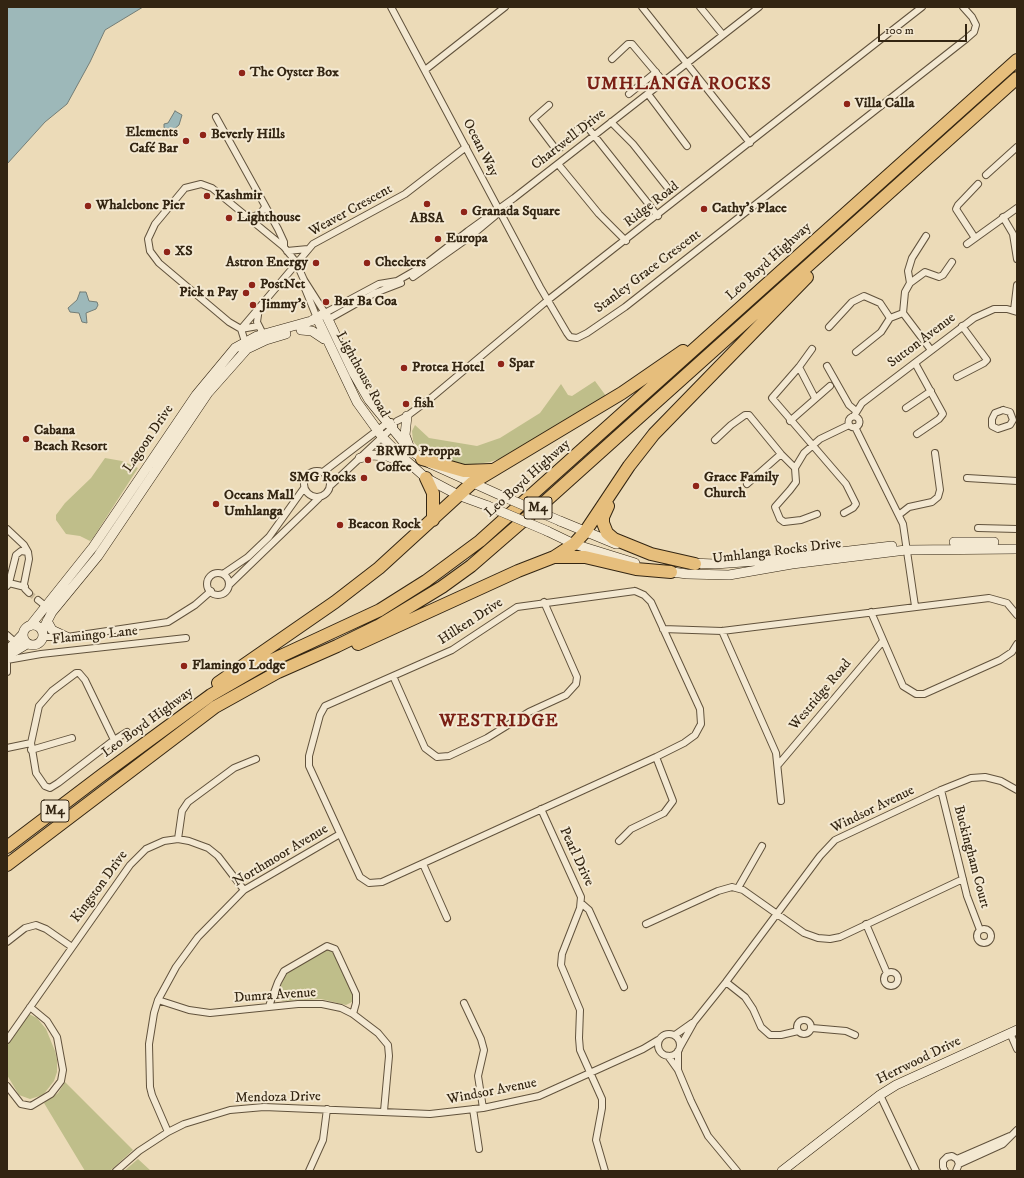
<!DOCTYPE html>
<meta charset="utf-8">
<style>
body{margin:0}
#map{position:relative;width:1024px;height:1178px;overflow:hidden;background:#ecdbb8;font-family:"IM FELL DW Pica",serif}
canvas{display:block}
.frame{position:absolute;inset:0;border:8px solid #332512;pointer-events:none}
.scale{position:absolute;left:878px;top:24px;width:89px;height:18px;box-sizing:border-box;border:2px solid #332512;border-top:0;padding-left:5px;font-size:12px;line-height:14px;white-space:nowrap;color:#332512;-webkit-text-stroke:3px #f3e8d1;paint-order:stroke}
</style>
<div id="map">
<canvas width="1024" height="1178"></canvas>
<div class="frame"></div>
<div class="scale">100 m</div>
</div>
<script>
const ctx = document.querySelector('canvas').getContext('2d');
ctx.lineJoin = 'round';
function fill(path, color) {
  ctx.fillStyle = color;
  ctx.fill(path, 'evenodd');
}
function shape(rows) {
  const path = new Path2D();
  for (const r of rows) {
    if (r.length === 3) {
      path.moveTo(r[0] + r[2], r[1]);
      path.arc(r[0], r[1], r[2], 0, 2 * Math.PI);
      continue;
    }
    path.moveTo(r[0], r[1]);
    for (let i = 2; i < r.length; i += 2) path.lineTo(r[i], r[i + 1]);
  }
  return path;
}
function trace(path, color, width, dash) {
  ctx.strokeStyle = color;
  ctx.lineWidth = width;
  ctx.lineCap = dash ? 'butt' : 'round';
  ctx.setLineDash(dash || []);
  ctx.stroke(path);
}
function label(font, color, halo, rows, align = 'center') {
  ctx.font = font + ' "IM FELL DW Pica",serif';
  ctx.lineWidth = 4;
  ctx.setLineDash([]);
  ctx.textBaseline = 'middle';
  ctx.strokeStyle = halo;
  ctx.fillStyle = color;
  for (const [text, x, y, turn = 0] of rows) {
    ctx.save();
    ctx.translate(x, y);
    ctx.rotate((+turn || 0) * Math.PI / 180);
    ctx.textAlign = isNaN(turn) ? turn : align;
    if (halo) ctx.strokeText(text, 0, 0);
    ctx.fillText(text, 0, 0);
    ctx.restore();
  }
}
fill(shape([
 [595,381,606,396,502,458,490,462,469,465,450,462,421,451,413,441,412,431,415,425,429,438,477,446,500,438,540,413,561,384,568,395,572,396],
 [105,458,122,461,138,468,93,538,90,541,80,536,66,534,56,520,56,515,65,503,91,478],
 [327,949,333,951,353,993,352,1002,346,1005,321,999,283,1001,279,999,277,994,286,974],
 [29,1014,37,1018,46,1029,55,1051,57,1060,57,1072,54,1081,43,1095,30,1099,19,1095,7,1075,7,1046],
 [65,1082,133,1150,110,1171,85,1171,44,1103,58,1093],
 [138,1159,151,1171,124,1171]
]), '#bfbe8a');
const water = shape([
 [7,7,143,7,105,30,90,62,67,104,45,122,7,164,7,7],
 [175,111,182,115,179,125,173,130,164,128,164,124,168,123,175,111],
 [80,292,86,292,89,301,97,302,98,305,96,309,86,313,87,323,82,322,79,313,70,312,68,308,77,300,80,292]
]);
fill(water, '#9db8b9');
trace(water, '#737d76', 1);
trace(shape([
 [29,593,38,600]
]), '#c7b797', 6, [6, 3]);
const street = shape([
 [391,7,540,287,567,333,570,337,577,338,587,333,625,307,966,39,974,32,976,25,972,17,963,7],
 [642,7,750,143],
 [700,7,723,35],
 [612,59,628,44,632,44,664,82],
 [425,70,505,7],
 [629,94,656,72],
 [648,94,687,146],
 [549,105,533,119,555,148,560,148,582,125,585,124,658,216],
 [216,117,278,229,284,242,284,247],
 [611,122,633,144,667,187],
 [558,164,599,214,626,241],
 [986,175,1017,147],
 [1003,217,1013,234,1017,259],
 [249,218,260,214,265,207],
 [975,238,956,209,958,205,978,184],
 [967,244,1017,208],
 [287,251,308,249],
 [413,277,471,236,495,216],
 [304,280,304,286,317,318],
 [910,283,908,271,912,258,926,236],
 [259,308,257,322,264,336],
 [1014,310,1017,285],
 [327,320,375,293,401,283],
 [829,327,852,302,864,296,880,303,890,318],
 [241,329,313,244,405,194,466,147],
 [241,329,258,326],
 [246,345,241,329,229,322,159,263,150,251,148,239,155,224,185,188,201,184,212,188,284,247,296,262,304,280,325,313,379,284,397,281,423,266,468,231,514,198,759,7],
 [812,349,799,367,772,398,846,484,856,504,853,508,844,513],
 [931,350,903,313,905,292,910,283,925,272,939,277,943,275,952,262],
 [856,352,881,332,890,318,903,313],
 [915,363,943,414,939,419,917,434],
 [827,366,849,405,856,411],
 [799,367,815,398],
 [957,377,984,363,987,360,962,326],
 [906,408,931,391],
 [1003,410,1010,412,1013,420,1010,425,998,429,992,426,992,419,995,413,1003,410],
 [854,416,862,403,974,318,994,309,1007,309,1017,312],
 [854,422,5.5],
 [397,421,407,416,431,398,548,300,922,7],
 [790,421,830,386],
 [855,427,903,524,915,606],
 [715,440,731,425,745,415,749,415,781,454,795,468,796,482,790,490,775,507,780,519,784,522,801,520,817,514],
 [795,468,804,453,820,439,849,425],
 [317,484,13],
 [323,472,387,423,391,422],
 [967,478,1017,481],
 [747,484,781,454],
 [331,485,394,426],
 [900,514,909,507,932,502,938,497,940,490,935,453],
 [978,528,1017,529],
 [7,529,24,545,28,552],
 [218,584,11],
 [223,574,248,557,269,537,304,488],
 [9,583,25,587],
 [229,585,319,498],
 [7,586,9,583,16,555,21,551,28,552,29,559,24,584,25,589,29,593],
 [635,591,644,595,651,602,700,709,701,724,695,735,684,743,656,757,382,882,369,883,360,877,309,766,309,756,320,715,325,706,452,650,517,607,635,591],
 [38,600,48,608],
 [871,612,903,686,916,694,924,694,1000,660,1012,652,1017,644],
 [663,629,722,631,989,598,1007,603,1017,615],
 [722,631,776,753,781,801],
 [7,635,15,642],
 [43,637,67,637,168,622,195,605,211,591],
 [7,660,41,654,186,638],
 [7,672,7,658],
 [393,676,425,748,437,757,449,756,487,738,529,712,566,695,576,684,577,677,544,602],
 [31,743,36,773,45,786,50,788,58,783,114,740,127,732],
 [7,748,31,743,39,706,52,691,76,673,79,673,85,680,114,740],
 [31,750,72,738],
 [778,765,883,641],
 [941,790,967,896,980,930],
 [541,809,581,897,580,908,562,954,561,965,580,1010,579,1038,580,1050,602,1099,602,1108,596,1140,605,1171],
 [178,839,182,811,188,802,234,768,256,759],
 [619,841,631,829,664,813,673,801,656,757],
 [423,864,447,918],
 [738,888,762,846],
 [581,903,589,910,624,987],
 [646,924,718,891,732,887,743,890,804,933,818,938,830,939,840,937,963,879],
 [866,924,887,973],
 [984,936,7],
 [7,942,25,928,36,925,46,929,72,947],
 [891,979,7],
 [726,982,745,997,753,1009,761,1027,770,1035,781,1035,798,1031],
 [158,1000,189,1010,210,1013,298,1004,322,1004,341,1008,353,1014,378,1033,388,1045,389,1056,384,1111],
 [464,1003,481,1039,484,1050,478,1076,483,1108],
 [269,1006,278,982,284,971,327,946,335,949,337,953,356,994,356,1003,353,1014],
 [804,1027,7],
 [812,1028,846,1031,855,1035],
 [1010,1033,1017,1049],
 [669,1045,11],
 [675,1035,692,1023],
 [7,1040,130,865,146,849,164,841,178,839,189,841,208,848,218,856,244,890],
 [680,1047,694,1022,726,982,820,856,835,840,941,790,971,778,985,777,1001,781,1017,790],
 [678,1051,678,1070],
 [668,1056,678,1070,691,1101,708,1136,737,1171],
 [7,1086,21,1104,31,1106,51,1094,61,1081,63,1070,57,1037,47,1021,30,1007],
 [880,1095,916,1171],
 [473,1109,479,1149],
 [168,1132,152,1095,150,1087,149,1044,154,1013,158,1000,176,967,198,937,244,890,340,834],
 [957,1159,1010,1136],
 [959,1164,1003,1144,1017,1130],
 [116,1171,139,1151,168,1132,184,1124,230,1110,264,1107,430,1114,483,1108,539,1096,643,1049,658,1040],
 [309,1171,323,1140,327,1109],
 [945,1171,943,1167,943,1161,947,1157,952,1156,957,1159,959,1164,956,1171]
]);
const secondary = shape([
 [317,318,357,402,383,438,400,455,426,478,458,495,488,506],
 [301,330,312,331,324,339],
 [407,416,405,435,409,446],
 [360,458,371,455,387,456,404,463],
 [560,521,616,544],
 [547,531,574,544,635,563],
 [954,542,994,542],
 [690,563,715,564,771,560,892,546],
 [665,571,687,574,729,575,792,564,906,550,1017,549],
 [47,621,52,630,67,637],
 [33,635,10],
 [30,626,93,547,196,395,235,348,257,336,311,321,325,313,354,374,369,400,410,450,431,464,502,496],
 [42,631,52,612,98,556,208,393,247,349,266,340,286,334],
 [7,651,23,634],
 [7,656,27,644],
 [782,1171,880,1095,896,1085,1017,1030]
]);
const highway = shape([
 [422,459,464,471,491,470],
 [426,478,433,493,433,520],
 [608,506,603,517,603,523,607,533,614,539,651,554,695,564],
 [554,557,585,557,636,569,671,572],
 [358,644,518,571,554,557,574,544,585,532,629,466,654,434,807,277],
 [218,683,335,602,379,568,472,483,622,393,683,351],
 [7,847,102,775,211,695,268,662,380,610,426,581,480,541,1017,60],
 [7,865,215,707,278,672,337,646,378,626,442,587,471,566,547,500,1017,78]
]);
trace(street, '#61523c', 8);
trace(secondary, '#332512', 10);
trace(highway, '#332512', 14);
trace(street, '#f3e8d1', 6);
trace(secondary, '#f3e8d1', 9);
trace(highway, '#e6be7c', 12);
const secondaryBridge = shape([
 [502,496,560,521],
 [488,506,547,531]
]);
trace(secondaryBridge, '#332512', 10, []);
trace(secondaryBridge, '#f3e8d1', 9);
for (const [x, y, r, color] of [
 [242,73,4,"#8f2418"],
 [847,104,4,"#8f2418"],
 [203,135,4,"#8f2418"],
 [186,141,4,"#8f2418"],
 [207,196,4,"#8f2418"],
 [427,204,4,"#8f2418"],
 [88,206,4,"#8f2418"],
 [704,209,4,"#8f2418"],
 [464,212,4,"#8f2418"],
 [229,218,4,"#8f2418"],
 [438,239,4,"#8f2418"],
 [167,252,4,"#8f2418"],
 [316,263,4,"#8f2418"],
 [367,263,4,"#8f2418"],
 [252,285,4,"#8f2418"],
 [246,293,4,"#8f2418"],
 [326,302,4,"#8f2418"],
 [253,305,4,"#8f2418"],
 [501,364,4,"#8f2418"],
 [404,368,4,"#8f2418"],
 [406,404,4,"#8f2418"],
 [26,439,4,"#8f2418"],
 [368,460,4,"#8f2418"],
 [364,478,4,"#8f2418"],
 [696,486,4,"#8f2418"],
 [216,504,4,"#8f2418"],
 [340,525,4,"#8f2418"],
 [184,666,4,"#8f2418"]
]) {
  const dot = new Path2D();
  dot.arc(x, y, r, 0, 2 * Math.PI);
  ctx.fillStyle = color;
  ctx.fill(dot);
  trace(dot, '#f3e8d1', 1.5);
}
for (const [x, y, w] of [
 [538,508,28],
 [55,811,28]
]) {
  const box = new Path2D();
  box.roundRect(x - w / 2, y - 11, w, 22, 3);
  ctx.fillStyle = '#f3e8d1';
  ctx.fill(box);
  trace(box, '#332512', 1);
}
label('bold 13px', '#332512', null, [
 ["M4",538,508],
 ["M4",55,811]
]);
label('bold 14px', '#332512', '#f3e8d1', [
 ["The Oyster Box",250,73],
 ["Villa Calla",855,104],
 ["Elements",178,133,"right"],
 ["Café Bar",178,149,"right"],
 ["Beverly Hills",211,135],
 ["Kashmir",215,196],
 ["Whalebone Pier",96,206],
 ["Cathy's Place",712,209],
 ["Granada Square",472,212],
 ["Lighthouse",237,218],
 ["ABSA",427,219,"center"],
 ["Europa",446,239],
 ["XS",175,252],
 ["Astron Energy",308,263,"right"],
 ["Checkers",375,263],
 ["PostNet",260,285],
 ["Pick n Pay",238,293,"right"],
 ["Bar Ba Coa",334,302],
 ["Jimmy's",261,305],
 ["Spar",509,364],
 ["Protea Hotel",412,368],
 ["fish",414,404],
 ["Cabana",34,431],
 ["Beach Resort",34,447],
 ["BRWD Proppa",376,452],
 ["Coffee",376,468],
 ["SMG Rocks",356,478,"right"],
 ["Grace Family",704,478],
 ["Church",704,494],
 ["Oceans Mall",224,496],
 ["Umhlanga",224,512],
 ["Beacon Rock",348,525],
 ["Flamingo Lodge",192,666]
], 'left');
label('14px', '#332512', '#f3e8d1', [
 ["Chartwell Drive",569,140,-38],
 ["Ocean Way",480,148,63],
 ["Ridge Road",652,205,-38],
 ["Weaver Crescent",351,211,-29],
 ["Leo Boyd Highway",769,262,-42],
 ["Stanley Grace Crescent",648,272,-37],
 ["Sutton Avenue",922,341,-37],
 ["Lighthouse Road",362,375,61],
 ["Lagoon Drive",149,439,-56],
 ["Leo Boyd Highway",528,479,-42],
 ["Umhlanga Rocks Drive",777,552,-7],
 ["Hilken Drive",471,622,-33],
 ["Flamingo Lane",95,636,-6],
 ["Westridge Road",821,695,-50],
 ["Leo Boyd Highway",148,723,-36],
 ["Windsor Avenue",873,810,-26],
 ["Northmoor Avenue",281,856,-31],
 ["Pearl Drive",576,857,65],
 ["Buckingham Court",971,857,75],
 ["Kingston Drive",100,887,-54],
 ["Dumra Avenue",275,996,-4],
 ["Herrwood Drive",919,1061,-26],
 ["Windsor Avenue",492,1092,-11],
 ["Mendoza Drive",278,1098,-1]
]);
ctx.letterSpacing = '1px';
label('bold 18px', '#7a1f14', '#f3e8d1', [
 ["UMHLANGA ROCKS",679,85],
 ["WESTRIDGE",499,722]
]);
ctx.letterSpacing = '0px';
</script>
